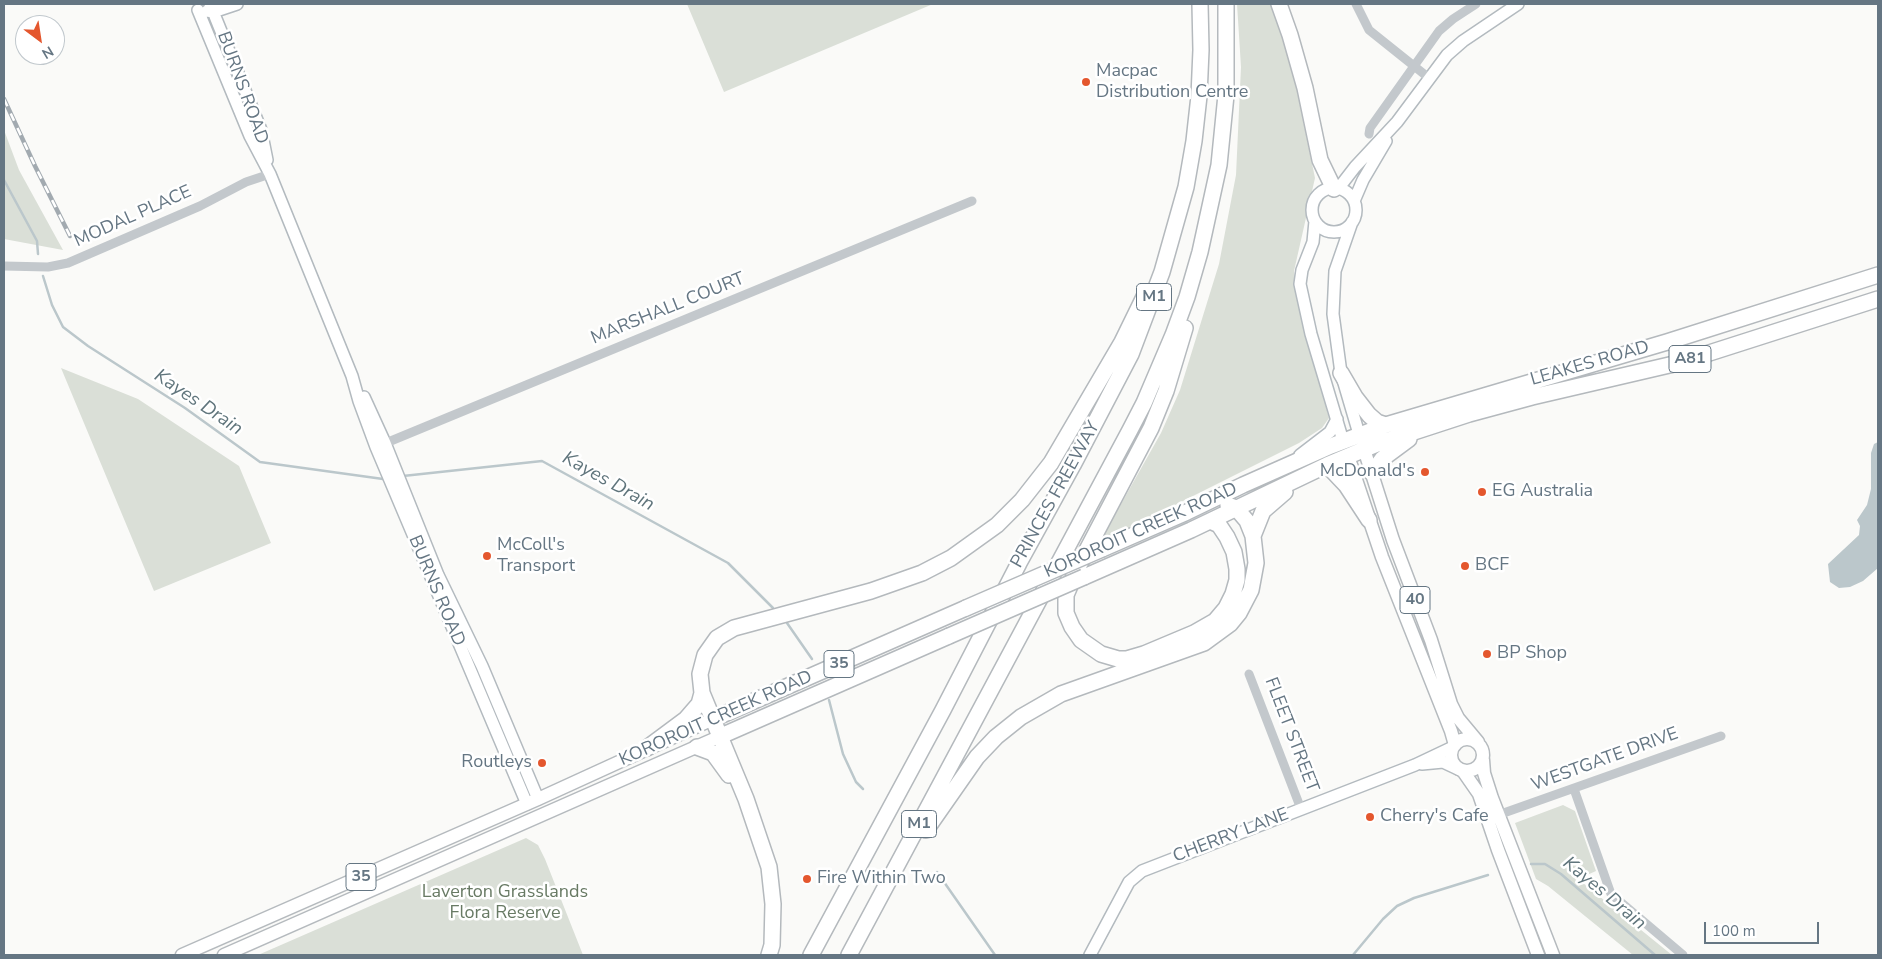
<!DOCTYPE html>
<style>
body{margin:0}
#map{position:relative;width:1882px;height:959px;overflow:hidden;background:#fafaf8;font-family:"Nunito Sans",sans-serif}
canvas{display:block}
.frame{position:absolute;inset:0;border:5px solid #657683;pointer-events:none}
.north{position:absolute;left:15px;top:15px;width:50px;height:50px;box-sizing:border-box;background:#fff;border:1px solid #c1c8cd;border-radius:50%;rotate:149deg;font-size:14px;font-weight:700;line-height:20px;text-align:center;color:#657683}
.north::after{content:'';display:block;margin:auto;width:18px;height:22px;background:#e4572e;clip-path:polygon(50% 0,100% 100%,50% 72%,0 100%)}
.scale{position:absolute;left:1704px;top:922px;width:115px;height:22px;box-sizing:border-box;border:2px solid #657683;border-top:0;padding-left:6px;font-size:15px;line-height:18px;white-space:nowrap;color:#657683;-webkit-text-stroke:4px #fff;paint-order:stroke}
</style>
<div id="map">
<canvas width="1882" height="959"></canvas>
<div class="frame"></div>
<div class="north">N</div>
<div class="scale">100 m</div>
</div>
<script>
const ctx = document.querySelector('canvas').getContext('2d');
ctx.lineJoin = 'round';
function fill(path, color) {
  ctx.fillStyle = color;
  ctx.fill(path, 'evenodd');
}
function shape(rows) {
  const path = new Path2D();
  for (const r of rows) {
    if (r.length === 3) {
      path.moveTo(r[0] + r[2], r[1]);
      path.arc(r[0], r[1], r[2], 0, 2 * Math.PI);
      continue;
    }
    path.moveTo(r[0], r[1]);
    for (let i = 2; i < r.length; i += 2) path.lineTo(r[i], r[i + 1]);
  }
  return path;
}
function trace(path, color, width, dash) {
  ctx.strokeStyle = color;
  ctx.lineWidth = width;
  ctx.lineCap = dash ? 'butt' : 'round';
  ctx.setLineDash(dash || []);
  ctx.stroke(path);
}
function label(font, color, halo, rows, align = 'center') {
  ctx.font = font + ' "Nunito Sans",sans-serif';
  ctx.lineWidth = 5;
  ctx.setLineDash([]);
  ctx.textBaseline = 'middle';
  ctx.strokeStyle = halo;
  ctx.fillStyle = color;
  for (const [text, x, y, turn = 0] of rows) {
    ctx.save();
    ctx.translate(x, y);
    ctx.rotate((+turn || 0) * Math.PI / 180);
    ctx.textAlign = isNaN(turn) ? turn : align;
    if (halo) ctx.strokeText(text, 0, 0);
    ctx.fillText(text, 0, 0);
    ctx.restore();
  }
}
fill(shape([
 [687,4,933,4,724,92],
 [1237,4,1272,4,1285,43,1295,81,1315,178,1294,271,1296,293,1329,418,1322,428,1299,443,1099,543,1161,433,1180,390,1219,264,1236,175,1241,67],
 [4,130,19,170,63,250,4,239],
 [61,368,138,399,239,466,271,543,154,591],
 [1563,805,1575,811,1596,871,1578,879,1672,955,1633,955,1548,886,1536,879,1515,823],
 [526,838,538,845,545,859,583,955,258,955]
]), '#dadfd7');
fill(shape([
 [1878,442,1878,568,1863,581,1850,587,1839,588,1830,582,1828,564,1859,535,1860,526,1857,520,1867,505,1871,489,1871,453,1874,444]
]), '#bbc7cb');
trace(shape([
 [4,180,37,241,38,254],
 [43,276,52,305,63,327,88,346,185,408,260,462,383,479],
 [403,476,542,461,728,563,773,608],
 [787,623,812,659],
 [829,700,843,754,856,782,863,789],
 [1531,864,1545,864,1561,874,1655,955],
 [937,872,995,955],
 [1353,955,1383,919,1397,906,1414,898,1488,875]
]), '#bbc7cb', 2.5);
const secondary = shape([
 [210,4,261,130,267,160],
 [198,10,250,136,270,174,352,376,359,401,376,447,527,804],
 [207,11,213,12,237,4],
 [1334,210,22],
 [1338,189,1355,167,1397,122,1447,55,1463,41,1518,4],
 [1354,201,1363,180,1386,141],
 [1315,221,1313,242,1302,270,1300,284,1311,334,1343,441],
 [1352,222,1335,271,1333,314,1341,373,1359,434],
 [364,397,385,443,438,575,482,666,538,799],
 [1300,455,1330,432,1337,419],
 [1422,764,1443,762,1460,770],
 [1090,955,1129,882,1142,871,1415,765,1453,747]
]);
const primary = shape([
 [1364,449,1393,540,1431,640,1451,704,1458,718,1478,742],
 [1348,456,1382,557,1451,731,1455,745],
 [1467,755,16],
 [1483,760,1484,773,1492,798,1553,955],
 [1463,771,1479,794,1498,850,1538,955],
 [182,955,538,799,713,719],
 [224,955,721,736]
]);
const highway = shape([
 [1279,4,1290,35,1305,88,1320,160,1334,189],
 [1185,328,1166,391,1151,428,1077,569,1066,595,1066,613,1072,627,1081,640,1101,654,1118,659,1127,659,1144,654,1194,633,1215,621,1226,608,1233,594,1237,580,1237,569,1234,552,1227,537,1219,525,1210,521],
 [1341,373,1355,397,1369,415,1377,422,1386,425],
 [1327,465,1346,485,1369,520],
 [1372,473,1382,459,1409,439],
 [1253,536,1263,511,1285,492],
 [1102,549,1187,512,1243,485,1331,446,1386,425,1667,342,1878,275],
 [1084,577,1191,530,1327,465,1377,444,1469,414,1532,397,1678,363,1878,299],
 [713,719,966,608],
 [721,736,949,636],
 [697,747,713,753,729,775],
 [647,748,686,719,699,704,702,693],
 [926,830,977,757,996,737,1021,717,1061,694,1204,643,1230,624,1239,613,1251,590,1256,563,1253,536,1247,521,1236,508,1228,505],
 [769,955,772,945,773,904,769,867,746,799,702,693,700,674,705,655,717,638,734,628,871,591,922,573,951,558,997,525,1022,500,1051,463,1122,342,1144,297],
 [811,955,943,710,1019,563,1073,465,1131,354,1162,272,1186,187,1194,141,1199,96,1201,50,1200,4],
 [849,955,1130,430,1144,403,1173,335,1187,297,1200,252,1219,165,1226,95,1226,4]
]);
trace(secondary, '#b3babf', 14);
trace(primary, '#b5babe', 15);
trace(highway, '#b4b9bd', 18);
trace(shape([
 [1356,4,1369,30,1429,78],
 [1369,134,1370,128,1439,31,1453,19,1476,4],
 [4,266,48,267,68,263,200,206,246,182,270,174],
 [381,445,972,201],
 [1249,674,1301,809],
 [1574,789,1611,894,1683,955],
 [1498,815,1721,736]
]), '#c3c8cc', 9);
trace(secondary, '#fff', 11);
trace(primary, '#fff', 12);
trace(highway, '#fff', 15);
const rail = shape([
 [4,99,35,166,70,236]
]);
trace(rail, '#a2aab0', 4.5);
trace(rail, '#fff', 2.5, [8]);
const highwayBridge = shape([
 [966,608,1102,549],
 [949,636,1084,577]
]);
trace(highwayBridge, '#b4b9bd', 18, []);
trace(highwayBridge, '#fff', 15);
for (const [x, y, r, color] of [
 [1086,82,5,"#e4572e"],
 [1425,472,5,"#e4572e"],
 [1482,492,5,"#e4572e"],
 [487,556,5,"#e4572e"],
 [1465,566,5,"#e4572e"],
 [1487,654,5,"#e4572e"],
 [542,763,5,"#e4572e"],
 [1370,817,5,"#e4572e"],
 [807,879,5,"#e4572e"]
]) {
  const dot = new Path2D();
  dot.arc(x, y, r, 0, 2 * Math.PI);
  ctx.fillStyle = color;
  ctx.fill(dot);
  trace(dot, '#fff', 2);
}
for (const [x, y, w] of [
 [1154,297,35],
 [1690,359,42],
 [1415,600,30],
 [839,664,30],
 [919,824,35],
 [361,877,30]
]) {
  const box = new Path2D();
  box.roundRect(x - w / 2, y - 13.5, w, 27, 4);
  ctx.fillStyle = '#fff';
  ctx.fill(box);
  trace(box, '#657683', 1);
}
label('bold 16px', '#657683', null, [
 ["M1",1154,297],
 ["A81",1690,359],
 ["40",1415,600],
 ["35",839,664],
 ["M1",919,824],
 ["35",361,877]
]);
label('18px', '#657683', '#fff', [
 ["Macpac",1096,72],
 ["Distribution Centre",1096,93],
 ["McDonald's",1415,472,"right"],
 ["EG Australia",1492,492],
 ["McColl's",497,546],
 ["Transport",497,567],
 ["BCF",1475,566],
 ["BP Shop",1497,654],
 ["Routleys",532,763,"right"],
 ["Cherry's Cafe",1380,817],
 ["Fire Within Two",817,879]
], 'left');
label('18px', '#657683', '#fff', [
 ["BURNS ROAD",242,88,70],
 ["MODAL PLACE",133,217,-24],
 ["MARSHALL COURT",668,309,-22],
 ["LEAKES ROAD",1590,364,-16],
 ["PRINCES FREEWAY",1056,495,-61],
 ["KOROROIT CREEK ROAD",1141,531,-24],
 ["BURNS ROAD",436,591,67],
 ["KOROROIT CREEK ROAD",716,719,-24],
 ["FLEET STREET",1291,735,69],
 ["WESTGATE DRIVE",1605,760,-20],
 ["CHERRY LANE",1231,836,-21]
]);
label('18px', '#687a64', '#fff', [
 ["Laverton Grasslands",505,893],
 ["Flora Reserve",505,914]
]);
label('italic 19px', '#60757c', '#fff', [
 ["Kayes Drain",198,403,34],
 ["Kayes Drain",608,482,29],
 ["Kayes Drain",1604,894,40]
]);
</script>
